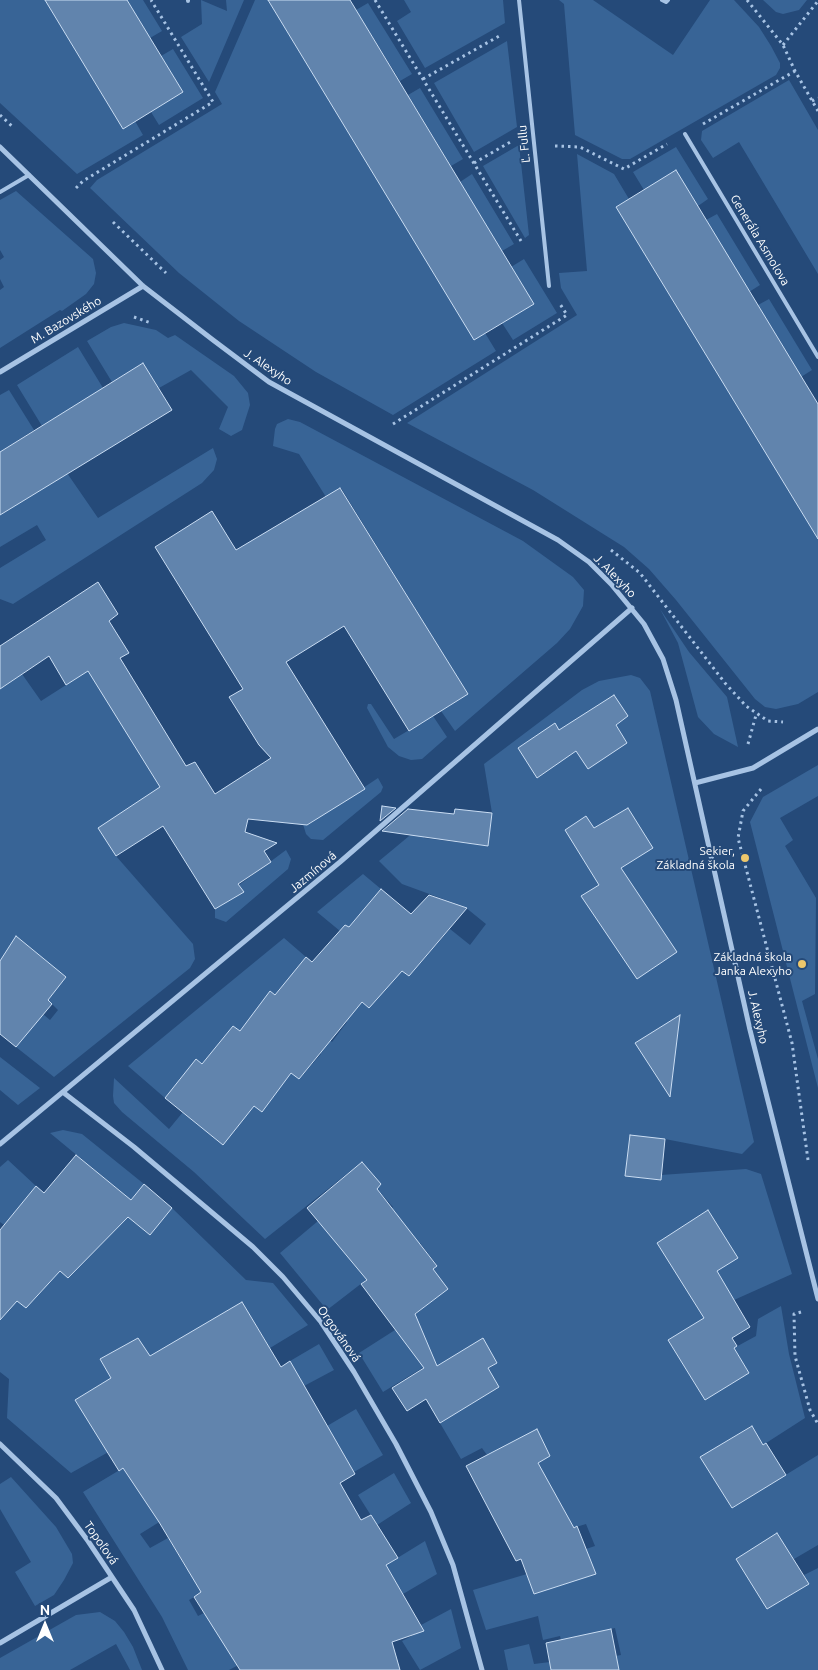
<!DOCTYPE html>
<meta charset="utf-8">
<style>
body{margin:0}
#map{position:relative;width:818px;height:1670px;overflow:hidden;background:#254a79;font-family:Ubuntu,sans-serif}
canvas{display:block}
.north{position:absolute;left:20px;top:1600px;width:50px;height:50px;-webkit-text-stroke:4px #254a79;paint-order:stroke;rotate:0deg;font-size:14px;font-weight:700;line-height:20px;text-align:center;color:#fff}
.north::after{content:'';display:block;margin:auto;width:18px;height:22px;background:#fff;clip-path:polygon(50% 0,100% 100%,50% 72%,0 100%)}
</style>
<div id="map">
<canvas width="818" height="1670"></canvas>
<div class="north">N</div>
</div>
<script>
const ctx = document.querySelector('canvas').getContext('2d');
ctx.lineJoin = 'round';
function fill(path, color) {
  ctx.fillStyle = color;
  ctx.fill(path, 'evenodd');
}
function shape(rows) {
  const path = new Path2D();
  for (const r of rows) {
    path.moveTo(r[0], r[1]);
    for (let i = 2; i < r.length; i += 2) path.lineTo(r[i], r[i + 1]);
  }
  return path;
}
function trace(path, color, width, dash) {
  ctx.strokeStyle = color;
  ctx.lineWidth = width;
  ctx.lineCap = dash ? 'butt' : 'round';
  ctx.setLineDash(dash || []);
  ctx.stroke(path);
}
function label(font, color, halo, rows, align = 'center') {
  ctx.font = font + ' Ubuntu,sans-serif';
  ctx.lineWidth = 4;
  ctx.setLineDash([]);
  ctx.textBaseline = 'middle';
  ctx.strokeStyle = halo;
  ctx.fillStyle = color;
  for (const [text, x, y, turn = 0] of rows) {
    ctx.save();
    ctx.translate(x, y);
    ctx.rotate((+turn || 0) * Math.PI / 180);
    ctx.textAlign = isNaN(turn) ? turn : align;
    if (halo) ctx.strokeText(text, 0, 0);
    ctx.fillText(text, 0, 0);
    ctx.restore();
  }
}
fill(shape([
 [0,0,45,0,123,129,135,121,143,135,77,174,0,103],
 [127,0,143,0,162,31,150,38],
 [201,0,227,11,226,0,244,0,209,82,181,37,202,24],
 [255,0,268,0,474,339,485,333,496,351,393,415,316,372,239,321,179,273,90,188,97,180,222,104,215,92],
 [404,0,503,0,505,23,425,68,397,21,411,12],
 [559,0,593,0,673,55,710,0,734,0,759,27,771,46,780,63,780,68,776,75,630,159,622,159,575,135,564,4],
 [763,0,807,0,799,10,783,14,776,12],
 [368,3,412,74,400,81,356,10],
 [507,41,517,127,474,152,434,83],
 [173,49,203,98,159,125,151,112,183,92,161,56],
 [789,80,818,130,818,274,739,142,713,158,701,140,702,131],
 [420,88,463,159,451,166,408,95],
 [519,145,529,235,525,238,483,166],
 [676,147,708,199,698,206,644,190,633,172],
 [577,154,614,174,629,199,616,207,818,539,818,692,798,704,776,709,765,707,755,699,676,600,649,569,624,547,533,490,407,423,577,315,561,288,559,273,587,271],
 [472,174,514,244,502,251,460,182],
 [16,191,93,259,96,273,94,284,86,294,62,311,60,310,0,348,0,290,4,287,0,279,0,260,4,257,0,250,0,200],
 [717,214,760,285,749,292,706,220],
 [524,259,557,313,513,340,502,323,534,304,511,267],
 [769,299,812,370,801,377,758,305],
 [124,323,156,330,168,338,175,335,234,376,248,393,250,405,242,430,231,436,219,429,228,407,191,370,159,388,143,363,112,382,87,341,111,327],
 [78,347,103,388,42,426,17,385],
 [9,390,34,430,0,452,0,395],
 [288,419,300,422,523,541,573,577,584,590,583,606,570,629,557,643,455,731,441,711,468,694,341,488,326,497,299,454,273,446,275,429,277,424],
 [213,448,217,459,214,470,202,483,13,604,0,599,0,568,46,540,37,525,0,547,0,515,67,473,98,518],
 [660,609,689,652,727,697,738,747,714,734,698,717,678,643],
 [88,671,188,810,158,829,140,802,99,828,116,856,193,944,195,959,190,968,54,1077,16,1047,32,1005,50,1020,58,1010,48,1000,66,977,16,937,0,978,0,682,4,687,22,674,41,701],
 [631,675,640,678,650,691,754,1142,742,1154,665,1139,626,1176,660,1180,661,1175,746,1169,761,1174,792,1274,734,1300,668,1340,705,1400,749,1373,734,1348,756,1336,758,1319,781,1306,789,1354,805,1418,763,1445,751,1426,701,1457,732,1508,818,1455,818,1545,794,1559,782,1541,754,1557,750,1550,737,1559,767,1609,809,1584,804,1575,818,1568,818,1670,619,1670,616,1656,621,1655,615,1628,561,1640,560,1636,543,1640,538,1616,486,1630,473,1590,527,1574,534,1594,595,1574,586,1549,595,1546,586,1524,566,1530,538,1463,550,1456,537,1430,487,1455,482,1448,461,1459,440,1423,499,1387,488,1369,497,1363,483,1339,437,1366,434,1361,383,1392,359,1353,395,1330,448,1289,433,1269,437,1265,420,1243,377,1276,375,1273,327,1310,280,1253,318,1221,342,1250,393,1207,377,1189,381,1184,362,1162,265,1239,194,1172,122,1112,114,1103,113,1096,114,1078,169,1129,183,1112,223,1145,241,1096,262,1112,278,1090,271,1083,277,1061,299,1079,321,1054,312,1045,314,1027,332,1042,347,1022,341,1016,349,992,369,1008,386,957,409,976,450,929,470,945,486,924,465,907,402,884,379,861,426,822,424,838,488,846,492,813,484,764,582,690,599,681],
 [368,704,371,704,394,739,433,716,447,737,422,759,411,760,399,756,388,747,367,708],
 [818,765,818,796,780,818,793,840,785,846,816,898,815,994,802,1001,818,1059,818,1088,750,822,763,797],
 [378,778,383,787,381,792,323,840,311,839,306,834,298,808,309,824],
 [286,850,291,859,288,869,226,922,215,918,215,909,243,892,239,885],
 [363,874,381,889,349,927,345,925,340,931,317,912],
 [284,938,306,957,275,995,270,991,240,1031,233,1026,202,1064,196,1059,165,1098,128,1066],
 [0,1057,40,1088,18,1105,0,1090],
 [63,1130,82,1134,144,1184,131,1200,50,1133],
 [8,1160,36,1186,4,1225,0,1222,0,1167],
 [172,1208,246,1280,273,1283,308,1325,270,1348,242,1302,149,1357,138,1338,100,1359,111,1378,75,1400,91,1425,121,1445,71,1473,7,1418,9,1379,0,1372,0,1320,6,1313,0,1302,9,1293,26,1308,43,1290,51,1264,68,1278,128,1217,150,1235],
 [319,1344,334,1370,304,1386,290,1361],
 [356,1409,383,1455,354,1472,327,1426],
 [123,1468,144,1499,169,1516,140,1534,150,1548,168,1538,186,1568,230,1542,218,1583,189,1600,198,1616,204,1613,248,1660,229,1670,188,1670,162,1617,83,1492],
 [394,1473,411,1503,377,1525,358,1495],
 [11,1477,56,1527,72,1554,73,1563,64,1580,54,1595,35,1606,15,1572,31,1562,0,1509,0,1484],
 [425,1541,437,1574,403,1594,386,1565],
 [451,1609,461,1648,420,1670,402,1641,423,1630,421,1625],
 [100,1612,115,1621,124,1632,133,1647,142,1670,130,1670,116,1644,70,1670,0,1670,0,1658,76,1615],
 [529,1644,534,1664,550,1662,551,1670,508,1670,504,1650]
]), '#386496');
const building = shape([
 [45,0,127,0,183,92,123,129,45,0],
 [268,0,350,0,534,304,474,340,268,0],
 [676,170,818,404,818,539,616,207,676,170],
 [143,363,172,410,0,515,0,452,143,363],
 [340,488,468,694,409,731,344,626,286,662,365,789,307,825,248,819,245,832,277,843,264,851,271,862,238,884,244,892,215,909,163,826,116,856,98,828,160,787,88,671,66,685,49,656,0,689,0,646,98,582,118,614,109,621,129,653,120,658,186,766,195,762,215,794,271,758,259,745,229,697,243,689,155,547,212,511,236,550,340,488],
 [614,695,628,716,616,725,627,743,588,769,576,751,537,778,518,748,555,723,559,730,614,695],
 [382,806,396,808,380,821,382,806],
 [628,808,653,848,621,868,677,952,637,979,581,896,599,885,565,830,586,816,594,828,628,808],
 [408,809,454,814,455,809,492,813,488,846,382,831,408,809],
 [381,889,411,914,429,895,467,908,409,976,402,971,369,1008,362,1002,299,1079,291,1073,262,1112,254,1106,223,1145,165,1098,196,1059,202,1064,233,1026,240,1031,270,991,275,995,306,957,312,962,345,925,349,927,381,889],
 [16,936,66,977,48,1000,52,1004,16,1047,0,1034,0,961,16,936],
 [680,1015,670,1097,635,1043,680,1015],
 [630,1135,665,1139,661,1180,625,1176,630,1135],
 [76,1155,131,1200,144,1184,172,1208,150,1235,128,1217,68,1278,60,1271,26,1308,17,1301,0,1320,0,1230,36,1186,44,1193,76,1155],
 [362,1162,381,1184,377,1189,437,1266,433,1269,448,1289,415,1314,437,1366,483,1338,497,1363,488,1368,499,1387,440,1423,426,1399,407,1411,392,1388,424,1368,361,1284,367,1280,307,1208,362,1162],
 [708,1210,738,1258,717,1271,750,1327,732,1338,737,1346,734,1348,749,1373,705,1400,668,1340,704,1318,657,1243,708,1210],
 [242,1302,281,1367,290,1361,355,1474,340,1483,361,1520,371,1515,398,1558,386,1565,424,1631,392,1642,400,1670,240,1670,194,1597,201,1592,159,1522,123,1468,119,1471,75,1400,111,1378,100,1359,138,1338,150,1356,242,1302],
 [752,1426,763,1445,766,1443,786,1475,732,1508,700,1457,752,1426],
 [537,1429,550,1456,538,1463,574,1528,577,1526,596,1574,534,1594,521,1559,516,1561,466,1466,537,1429],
 [777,1533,809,1584,767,1609,736,1559,777,1533],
 [611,1629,619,1670,551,1670,546,1643,611,1629]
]);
fill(building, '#6184ad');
trace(building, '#caddf3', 1);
trace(shape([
 [375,0,521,241],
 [747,0,783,45,795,71,818,111],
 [783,45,818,1],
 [423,79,501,35],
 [812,101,818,98],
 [0,115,14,128],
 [703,124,795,71],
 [555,146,580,147,624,169,667,144],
 [474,163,512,141],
 [76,188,83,181,213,102,151,0],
 [113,222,166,273],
 [134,317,151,323],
 [393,424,567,315,560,304],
 [611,550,640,573,725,683,746,706,768,721,783,722],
 [748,744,756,715],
 [761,789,743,811,738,838,792,1043,808,1160],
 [801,1312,794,1314,795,1356,810,1410,818,1424]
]), '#a7c3e4', 3, [2.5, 4]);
trace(shape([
 [188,0,188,1],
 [519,0,549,286],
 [662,0,666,2,668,0],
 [685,134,818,357],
 [0,192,29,175]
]), '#a7c3e4', 4);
trace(shape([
 [0,147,143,286,213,340,269,382,558,540,589,562,611,584,644,624,663,659,676,700,750,1030,818,1299],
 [0,372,143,286],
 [695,783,753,768,818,729],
 [64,1093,134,1147,253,1247,283,1277,321,1322,354,1372,396,1444,431,1512,453,1565,482,1670],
 [0,1144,340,862,632,608],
 [0,1444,56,1498,88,1541,134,1610,162,1670],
 [0,1643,112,1577]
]), '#a7c3e4', 5);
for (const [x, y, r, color] of [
 [745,858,5,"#edc76c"],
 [802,964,5,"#edc76c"]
]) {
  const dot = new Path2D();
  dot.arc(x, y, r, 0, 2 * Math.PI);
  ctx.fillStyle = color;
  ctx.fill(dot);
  trace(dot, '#254a79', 2);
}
label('12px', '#fff', '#254a79', [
 ["Ľ. Fullu",524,144,-96],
 ["Generála Asmolova",760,240,59],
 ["M. Bazovského",66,320,-31],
 ["J. Alexyho",268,367,34],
 ["J. Alexyho",615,576,46],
 ["Jazmínová",313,872,-40],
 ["J. Alexyho",758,1017,77],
 ["Orgovánová",339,1334,55],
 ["Topoľová",101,1543,55]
]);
label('12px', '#fff', '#254a79', [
 ["Sekier,",735,851],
 ["Základná škola",735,865],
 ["Základná škola",792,957],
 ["Janka Alexyho",792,971]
], 'right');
</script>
